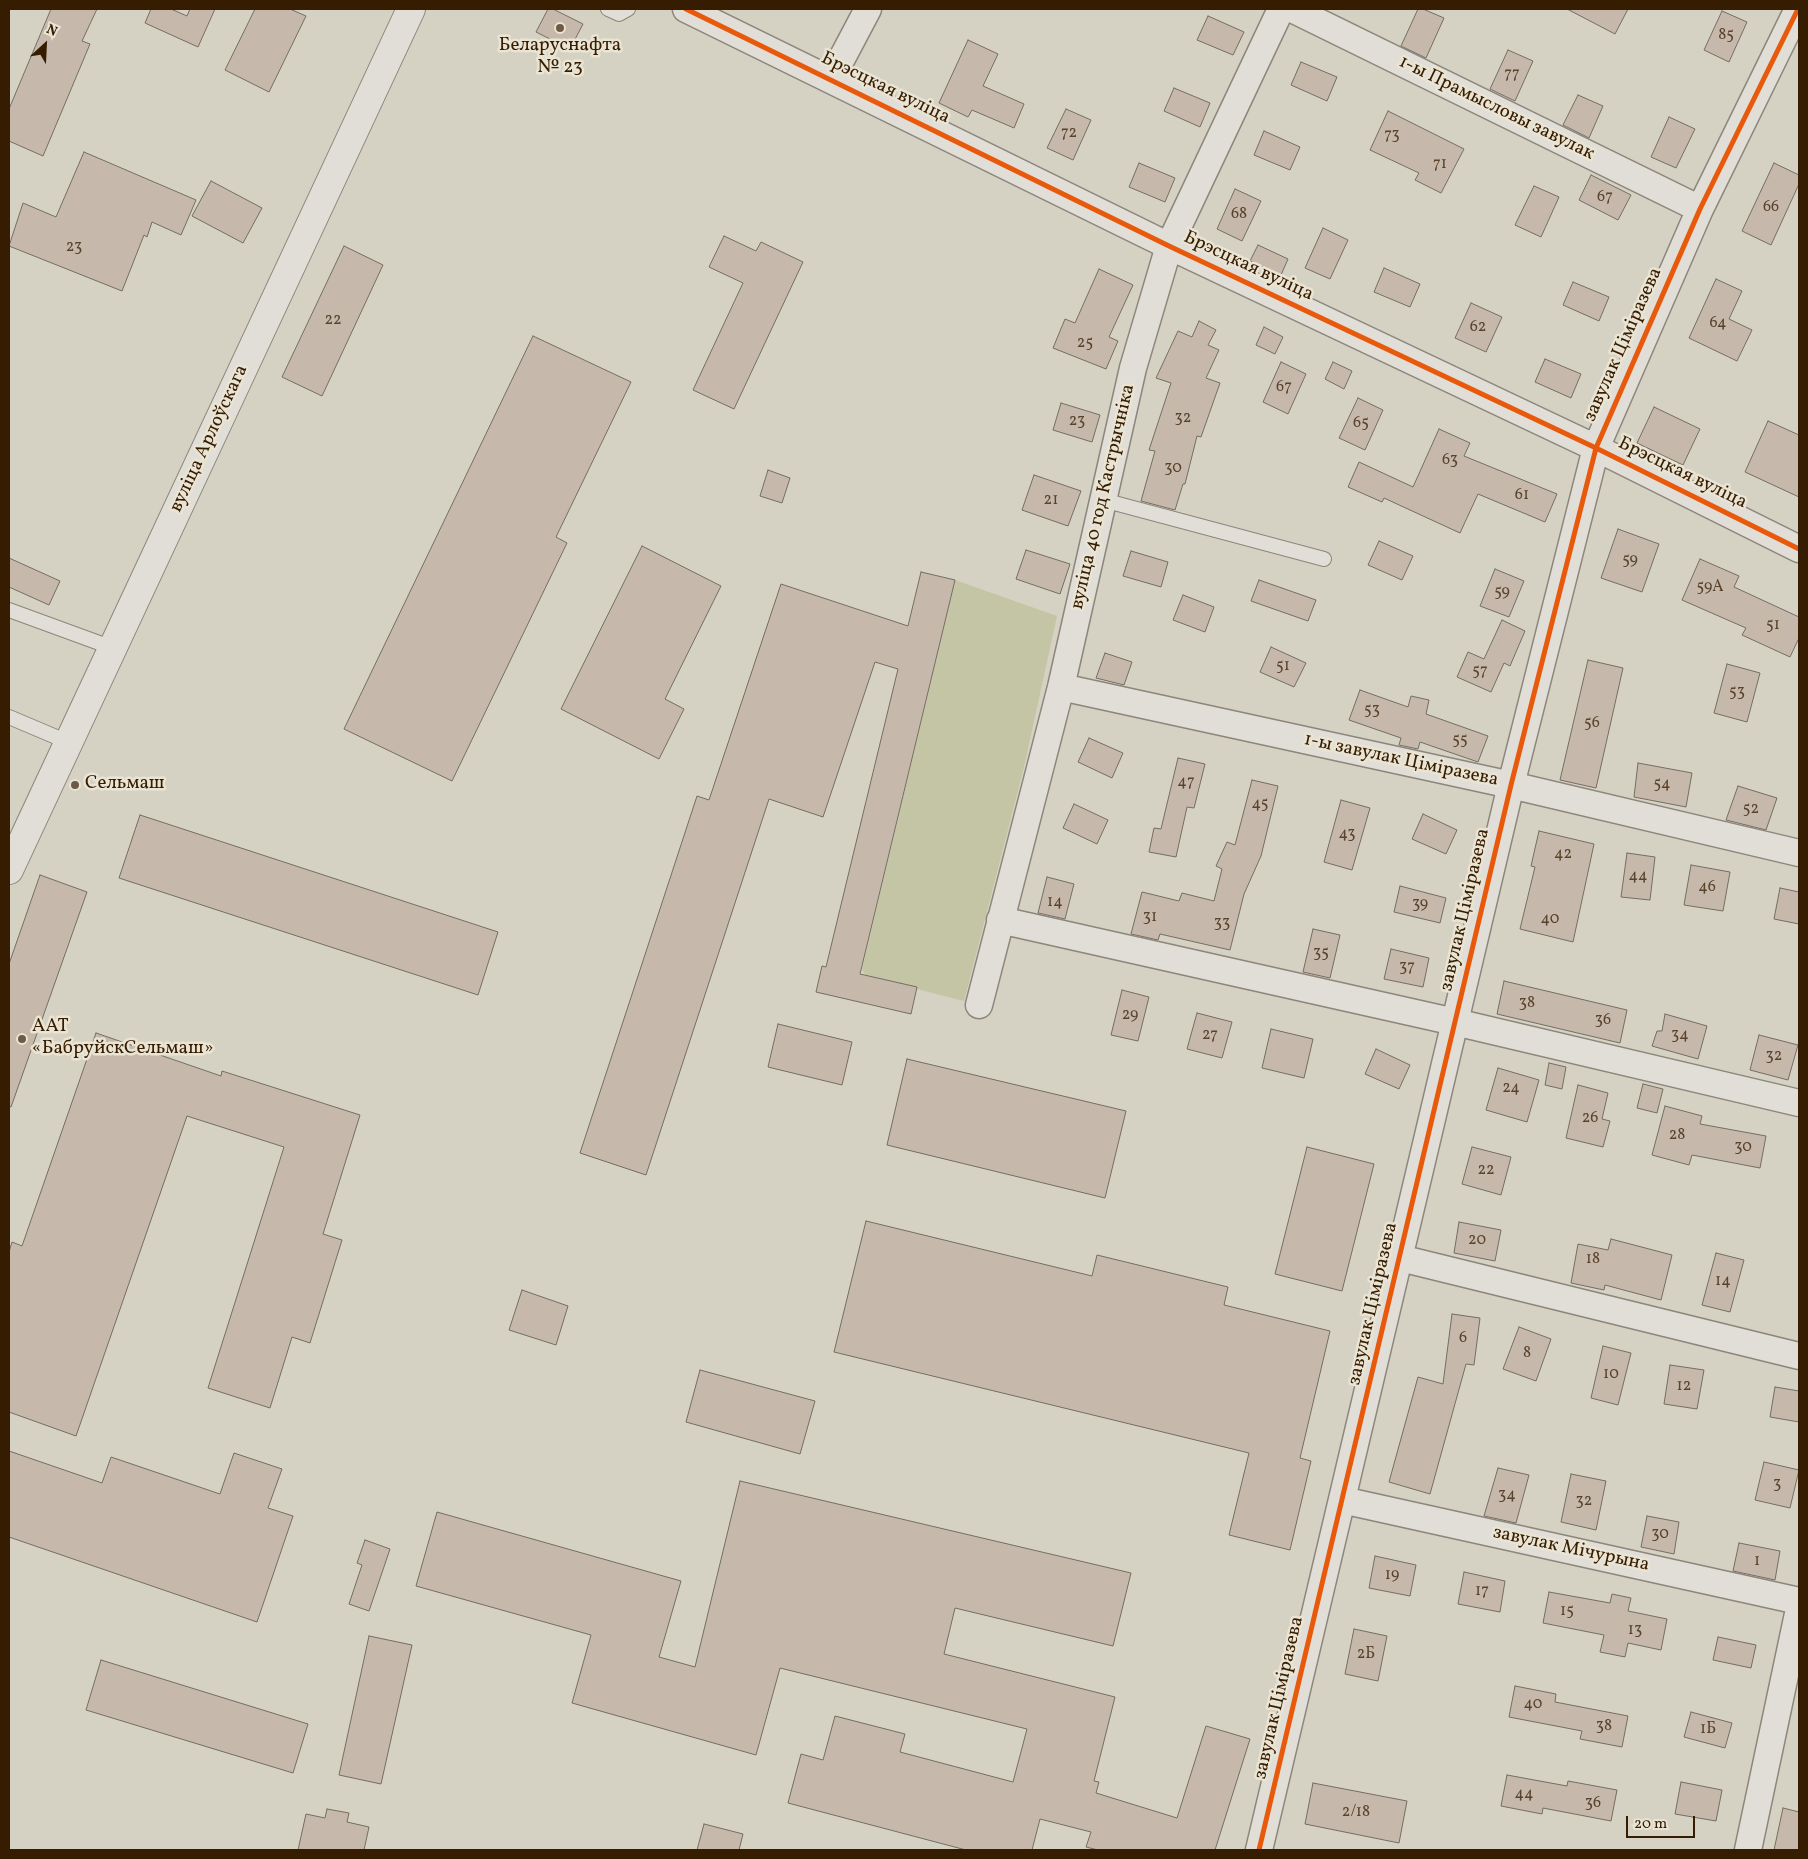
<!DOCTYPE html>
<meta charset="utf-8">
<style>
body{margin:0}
#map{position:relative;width:1808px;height:1859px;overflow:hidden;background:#d5d1c3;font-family:Vollkorn,serif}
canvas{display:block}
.frame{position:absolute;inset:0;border:10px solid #361c01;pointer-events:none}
.north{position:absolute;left:20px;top:20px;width:50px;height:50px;-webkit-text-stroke:4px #e9e4d3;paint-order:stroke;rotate:25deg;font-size:14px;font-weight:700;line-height:20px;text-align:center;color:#361c01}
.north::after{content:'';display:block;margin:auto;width:18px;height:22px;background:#361c01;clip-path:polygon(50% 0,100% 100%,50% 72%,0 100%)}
.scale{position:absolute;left:1626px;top:1816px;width:69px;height:22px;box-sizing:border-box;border:2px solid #361c01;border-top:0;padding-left:6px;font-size:15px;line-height:18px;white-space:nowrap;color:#361c01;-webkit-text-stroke:4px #e9e4d3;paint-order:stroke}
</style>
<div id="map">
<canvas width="1808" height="1859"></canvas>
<div class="frame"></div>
<div class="north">N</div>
<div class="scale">20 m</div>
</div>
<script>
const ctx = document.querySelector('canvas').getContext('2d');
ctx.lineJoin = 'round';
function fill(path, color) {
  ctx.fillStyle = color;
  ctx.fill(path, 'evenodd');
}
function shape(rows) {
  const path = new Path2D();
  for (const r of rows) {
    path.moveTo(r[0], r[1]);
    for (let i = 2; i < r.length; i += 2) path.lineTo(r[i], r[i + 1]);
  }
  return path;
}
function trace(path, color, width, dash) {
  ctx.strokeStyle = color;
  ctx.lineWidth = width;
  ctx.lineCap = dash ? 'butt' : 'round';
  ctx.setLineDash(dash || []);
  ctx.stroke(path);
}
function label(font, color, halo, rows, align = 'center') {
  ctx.font = font + ' Vollkorn,serif';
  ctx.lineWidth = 5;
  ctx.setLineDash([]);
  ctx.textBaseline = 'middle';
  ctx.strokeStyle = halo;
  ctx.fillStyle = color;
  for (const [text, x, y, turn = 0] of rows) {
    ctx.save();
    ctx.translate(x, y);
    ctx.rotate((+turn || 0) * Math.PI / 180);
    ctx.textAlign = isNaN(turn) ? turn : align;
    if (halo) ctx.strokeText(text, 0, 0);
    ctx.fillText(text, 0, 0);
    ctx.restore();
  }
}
fill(shape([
 [955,580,1057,616,1024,767,964,1001,866,976,862,969]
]), '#c4c5a5');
const building = shape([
 [51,9,97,9,82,41,90,44,43,156,9,141,9,109,51,9],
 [151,9,171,9,187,16,190,9,215,9,198,47,145,23,151,9],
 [255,9,290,9,306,16,269,92,225,70,255,9],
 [548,9,553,9,583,24,570,49,536,32,548,9],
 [1418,9,1423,9,1444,18,1426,58,1401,46,1418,9],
 [1567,9,1628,9,1615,34,1567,9],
 [1722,11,1747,22,1729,62,1704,50,1722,11],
 [1208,16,1244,32,1233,55,1197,40,1208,16],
 [968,40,998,54,983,86,1024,104,1014,128,972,110,968,117,939,103,968,40],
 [1508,50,1533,61,1515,101,1490,89,1508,50],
 [1301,62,1337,77,1327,101,1291,85,1301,62],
 [1174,88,1210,103,1200,127,1164,111,1174,88],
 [1578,95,1603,106,1589,138,1563,125,1578,95],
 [1066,109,1091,120,1073,160,1047,148,1066,109],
 [1388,111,1464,149,1441,193,1415,180,1419,173,1370,150,1388,111],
 [1669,117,1695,129,1676,168,1651,157,1669,117],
 [1264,131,1300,147,1290,170,1254,155,1264,131],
 [84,152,196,200,181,235,152,222,147,237,144,235,122,291,9,246,23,203,56,217,84,152],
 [1139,163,1175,178,1165,202,1129,187,1139,163],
 [1774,163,1799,175,1799,184,1771,245,1742,231,1774,163],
 [1591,175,1631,195,1618,220,1579,200,1591,175],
 [211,181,262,208,243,243,192,216,211,181],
 [1534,186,1559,197,1541,237,1515,225,1534,186],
 [1235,189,1261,201,1242,241,1217,229,1235,189],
 [1323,228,1348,240,1330,279,1305,268,1323,228],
 [724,236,756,251,761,242,803,262,734,409,693,390,743,283,709,267,724,236],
 [1258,245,1288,259,1281,275,1250,261,1258,245],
 [344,246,383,265,322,396,282,377,344,246],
 [1384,268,1420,284,1410,307,1374,292,1384,268],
 [1099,269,1133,285,1109,337,1118,341,1106,369,1053,348,1065,319,1075,323,1099,269],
 [1716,279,1742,291,1729,319,1752,330,1737,361,1689,338,1716,279],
 [1573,282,1609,297,1599,321,1563,305,1573,282],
 [1471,303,1502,317,1486,352,1455,338,1471,303],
 [1199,321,1216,330,1208,345,1219,350,1206,378,1220,383,1201,437,1197,436,1185,484,1183,484,1175,510,1141,501,1155,451,1149,450,1171,383,1156,378,1178,331,1192,337,1199,321],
 [1264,327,1283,337,1275,354,1256,345,1264,327],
 [533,336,631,382,556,537,567,543,452,781,344,729,533,336],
 [1545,359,1581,374,1571,398,1535,382,1545,359],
 [1281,362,1306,374,1288,414,1263,402,1281,362],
 [1333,362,1352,371,1344,389,1325,379,1333,362],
 [1358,398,1383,410,1365,450,1339,438,1358,398],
 [1061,403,1100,415,1092,442,1053,430,1061,403],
 [1654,407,1700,429,1683,465,1637,443,1654,407],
 [1768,421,1799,435,1799,497,1745,472,1768,421],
 [1439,429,1470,443,1464,456,1557,494,1545,522,1478,494,1460,533,1384,498,1382,502,1348,487,1359,462,1413,487,1439,429],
 [768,470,790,478,782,503,760,496,768,470],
 [1034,475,1081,491,1068,526,1022,510,1034,475],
 [1618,529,1659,544,1642,592,1601,578,1618,529],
 [1379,541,1413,556,1402,580,1368,565,1379,541],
 [642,546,721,586,665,699,684,709,659,759,561,709,642,546],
 [1026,550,1070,564,1060,594,1016,579,1026,550],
 [1131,551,1168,562,1161,587,1123,576,1131,551],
 [9,558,60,581,49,605,9,587,9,558],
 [1700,559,1739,576,1734,587,1799,617,1799,638,1790,657,1742,635,1746,628,1682,600,1700,559],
 [1495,569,1524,581,1509,617,1480,606,1495,569],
 [921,572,955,580,860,974,917,987,911,1014,816,992,822,966,826,967,898,669,875,662,823,817,769,799,646,1175,580,1153,697,796,709,800,781,584,908,626,921,572],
 [1259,580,1316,600,1308,621,1251,601,1259,580],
 [1183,595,1214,607,1205,632,1173,620,1183,595],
 [1502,620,1525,631,1510,666,1504,663,1491,692,1457,677,1468,652,1484,659,1502,620],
 [1271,647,1306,663,1294,687,1260,672,1271,647],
 [1105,653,1132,662,1124,685,1096,678,1105,653],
 [1588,660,1623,668,1596,788,1560,780,1588,660],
 [1727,664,1760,673,1747,722,1714,713,1727,664],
 [1360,690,1408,707,1411,696,1429,700,1426,714,1488,736,1478,762,1420,742,1418,749,1399,745,1401,738,1349,720,1360,690],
 [1089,738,1123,753,1112,778,1078,762,1089,738],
 [1178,758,1205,764,1194,808,1187,807,1176,857,1149,852,1154,828,1161,829,1178,758],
 [1638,763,1692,773,1686,807,1634,797,1638,763],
 [1252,780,1278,786,1261,856,1244,894,1230,950,1160,934,1158,940,1131,934,1142,892,1179,901,1182,893,1214,901,1222,869,1216,866,1227,842,1235,845,1252,780],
 [1738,786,1777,798,1766,830,1726,820,1738,786],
 [1341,800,1370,808,1352,870,1324,862,1341,800],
 [1074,804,1108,820,1097,844,1063,828,1074,804],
 [1423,814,1457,830,1446,854,1412,839,1423,814],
 [140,815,498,932,478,995,119,878,140,815],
 [1539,831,1594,844,1573,942,1520,929,1535,867,1531,866,1539,831],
 [1627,853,1655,857,1650,900,1621,897,1627,853],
 [1691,865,1730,872,1723,911,1684,905,1691,865],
 [40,875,87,892,11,1107,9,1106,9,964,40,875],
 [1047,877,1074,884,1065,919,1038,913,1047,877],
 [1400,886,1446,898,1440,923,1394,912,1400,886],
 [1780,888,1799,892,1799,924,1774,919,1780,888],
 [1313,929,1340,935,1330,978,1303,972,1313,929],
 [1391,949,1429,958,1423,987,1384,979,1391,949],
 [1504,981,1627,1010,1620,1043,1497,1014,1504,981],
 [1122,990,1149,997,1138,1041,1111,1035,1122,990],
 [1197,1013,1232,1022,1222,1058,1187,1049,1197,1013],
 [1665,1014,1707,1026,1698,1059,1652,1046,1657,1031,1662,1031,1665,1014],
 [778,1024,852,1042,842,1085,768,1067,778,1024],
 [1271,1029,1313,1039,1304,1078,1262,1068,1271,1029],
 [96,1033,221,1076,222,1071,360,1115,323,1234,342,1240,310,1343,292,1337,270,1408,208,1388,284,1147,187,1116,76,1436,9,1412,9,1252,12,1242,22,1246,96,1033],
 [1759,1035,1798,1045,1788,1080,1750,1070,1759,1035],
 [1376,1049,1410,1065,1399,1089,1365,1074,1376,1049],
 [907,1059,1126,1111,1105,1198,887,1145,907,1059],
 [1549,1063,1566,1067,1562,1089,1545,1085,1549,1063],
 [1498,1068,1539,1080,1527,1122,1486,1110,1498,1068],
 [1643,1084,1663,1089,1657,1113,1637,1108,1643,1084],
 [1578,1085,1608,1093,1602,1119,1610,1121,1603,1147,1566,1138,1578,1085],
 [1665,1106,1702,1116,1700,1124,1766,1136,1760,1168,1692,1155,1689,1165,1652,1155,1665,1106],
 [1307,1147,1374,1164,1342,1291,1275,1274,1307,1147],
 [1472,1147,1511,1157,1501,1195,1462,1184,1472,1147],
 [866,1221,1092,1276,1097,1255,1228,1287,1224,1305,1330,1331,1300,1458,1311,1461,1290,1550,1229,1535,1249,1453,834,1352,866,1221],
 [1459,1222,1501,1230,1495,1261,1454,1253,1459,1222],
 [1611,1239,1672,1255,1661,1300,1605,1285,1604,1290,1571,1283,1578,1244,1608,1250,1611,1239],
 [1716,1253,1744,1260,1730,1312,1702,1305,1716,1253],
 [522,1290,568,1306,556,1345,509,1330,522,1290],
 [1452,1314,1480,1318,1474,1365,1466,1364,1430,1494,1389,1482,1418,1377,1443,1384,1452,1314],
 [1519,1327,1551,1339,1536,1381,1503,1369,1519,1327],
 [1603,1346,1631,1353,1618,1405,1591,1398,1603,1346],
 [1670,1365,1704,1370,1697,1409,1664,1404,1670,1365],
 [700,1370,815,1401,800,1454,686,1422,700,1370],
 [1775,1387,1799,1391,1799,1422,1770,1417,1775,1387],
 [9,1451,102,1483,111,1457,220,1494,234,1453,282,1469,268,1508,293,1516,257,1622,9,1537,9,1451],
 [1764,1462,1799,1470,1790,1508,1755,1500,1764,1462],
 [1498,1468,1529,1475,1516,1523,1484,1516,1498,1468],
 [1571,1474,1606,1481,1596,1530,1561,1522,1571,1474],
 [740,1481,1131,1573,1113,1646,955,1608,944,1654,1115,1697,1094,1781,1099,1782,1096,1793,1177,1818,1206,1726,1250,1739,1215,1850,1098,1850,1086,1847,1091,1832,1040,1819,1032,1850,966,1850,788,1803,801,1754,823,1760,835,1716,905,1734,900,1752,1013,1782,1027,1729,780,1668,756,1755,572,1703,591,1635,416,1586,437,1512,681,1581,659,1657,695,1667,740,1481],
 [1647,1516,1679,1522,1674,1554,1641,1547,1647,1516],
 [365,1540,390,1549,369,1611,349,1604,362,1565,357,1563,365,1540],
 [1739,1543,1780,1551,1775,1580,1733,1571,1739,1543],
 [1375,1556,1416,1565,1410,1596,1369,1588,1375,1556],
 [1464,1572,1505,1581,1500,1612,1458,1604,1464,1572],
 [1549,1592,1610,1603,1612,1594,1631,1598,1628,1611,1667,1619,1661,1650,1628,1643,1625,1657,1600,1652,1604,1635,1543,1623,1549,1592],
 [1354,1629,1387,1636,1378,1681,1345,1674,1354,1629],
 [369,1636,412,1645,381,1784,339,1775,369,1636],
 [1718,1637,1756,1645,1751,1668,1713,1660,1718,1637],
 [101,1660,308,1724,293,1773,86,1710,101,1660],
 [1515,1686,1556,1694,1555,1702,1628,1716,1622,1747,1580,1739,1582,1731,1509,1717,1515,1686],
 [1691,1712,1732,1723,1725,1748,1684,1737,1691,1712],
 [1507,1775,1567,1786,1568,1781,1617,1790,1611,1821,1543,1808,1542,1814,1501,1806,1507,1775],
 [1681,1782,1722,1790,1716,1821,1675,1814,1681,1782],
 [1313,1783,1407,1801,1399,1843,1305,1824,1313,1783],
 [1783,1808,1799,1812,1799,1850,1774,1850,1783,1808],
 [327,1809,349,1813,347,1822,369,1827,364,1850,298,1850,306,1814,325,1818,327,1809],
 [704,1824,743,1834,739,1850,697,1850,704,1824]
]);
fill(building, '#c6b9ac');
trace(building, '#746d62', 1);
const service = shape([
 [608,9,619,14,628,9],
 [1103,500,1324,559],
 [9,610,113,648],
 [9,717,68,742]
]);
const minor = shape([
 [686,9,1169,246,1596,448,1799,549],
 [1292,9,1700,209],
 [831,79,868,9],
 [1061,687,1511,785,1799,853],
 [1000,920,1455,1022,1799,1103],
 [979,1005,1061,687,1133,368,1169,246,1281,9],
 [1400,1258,1799,1356],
 [1342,1500,1799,1601],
 [1259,1850,1511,785,1596,448,1700,209,1798,9],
 [1748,1850,1799,1609]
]);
const tertiary = shape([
 [9,870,411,9]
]);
trace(service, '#8c867b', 16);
trace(minor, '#8c867b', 29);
trace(tertiary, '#8c867b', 30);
trace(service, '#e0ded7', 14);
trace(minor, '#e0ded7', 26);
trace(tertiary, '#e0ded7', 28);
trace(shape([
 [686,9,1169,246,1596,448,1799,549],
 [1259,1850,1511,785,1596,448,1700,209,1798,9]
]), '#e8590c', 5);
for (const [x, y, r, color] of [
 [560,28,5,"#6e5b45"],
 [75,785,5,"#6e5b45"],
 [22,1039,5,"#6e5b45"]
]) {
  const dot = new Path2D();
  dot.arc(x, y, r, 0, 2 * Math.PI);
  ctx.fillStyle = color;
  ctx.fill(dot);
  trace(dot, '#e9e4d3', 2);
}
label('16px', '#5a432c', null, [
 ["85",1726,36],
 ["77",1512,75],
 ["72",1069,134],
 ["73",1392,136],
 ["71",1440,165],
 ["67",1605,198],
 ["66",1771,208],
 ["68",1239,215],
 ["23",74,248],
 ["22",333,321],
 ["64",1718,324],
 ["62",1478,328],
 ["25",1085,344],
 ["67",1284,388],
 ["32",1183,419],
 ["23",1077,422],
 ["65",1361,424],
 ["63",1450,461],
 ["30",1173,469],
 ["61",1522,496],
 ["21",1051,501],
 ["59",1630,561],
 ["59А",1710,588],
 ["59",1502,593],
 ["51",1773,626],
 ["51",1283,667],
 ["57",1480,672],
 ["53",1737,693],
 ["53",1372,711],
 ["56",1592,724],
 ["55",1460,741],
 ["47",1186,783],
 ["54",1662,785],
 ["45",1260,805],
 ["52",1751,810],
 ["43",1347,835],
 ["42",1563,855],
 ["44",1638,877],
 ["46",1707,888],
 ["14",1055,903],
 ["39",1420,905],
 ["31",1150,918],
 ["40",1550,920],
 ["33",1222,924],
 ["35",1321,954],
 ["37",1407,968],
 ["38",1527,1004],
 ["29",1130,1016],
 ["36",1603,1021],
 ["27",1210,1036],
 ["34",1680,1036],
 ["32",1774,1057],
 ["24",1511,1089],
 ["26",1590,1119],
 ["28",1677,1136],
 ["30",1743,1148],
 ["22",1486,1171],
 ["20",1477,1241],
 ["18",1593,1260],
 ["14",1723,1282],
 ["6",1463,1339],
 ["8",1527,1354],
 ["10",1611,1375],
 ["12",1684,1387],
 ["3",1777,1485],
 ["34",1507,1496],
 ["32",1584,1502],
 ["30",1660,1535],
 ["1",1757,1562],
 ["19",1392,1576],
 ["17",1482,1592],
 ["15",1567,1612],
 ["13",1635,1631],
 ["2Б",1366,1655],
 ["40",1533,1705],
 ["38",1604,1727],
 ["1Б",1708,1730],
 ["44",1524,1795],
 ["36",1593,1804],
 ["2/18",1356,1813]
]);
label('19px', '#361c01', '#e9e4d3', [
 ["Беларуснафта",560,47,"center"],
 ["№ 23",560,69,"center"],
 ["Сельмаш",85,785],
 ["ААТ",32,1028],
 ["«БабруйскСельмаш»",32,1050]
], 'left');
label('19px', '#361c01', '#e9e4d3', [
 ["Брэсцкая вуліца",885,89,26],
 ["1-ы Прамысловы завулак",1496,109,26],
 ["Брэсцкая вуліца",1248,267,25],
 ["завулак Ціміразева",1624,345,-66],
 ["вуліца Арлоўскага",210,439,-65],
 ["Брэсцкая вуліца",1682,474,26],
 ["вуліца 40 год Кастрычніка",1104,497,-77],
 ["1-ы завулак Ціміразева",1401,761,12],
 ["завулак Ціміразева",1466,910,-77],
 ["завулак Ціміразева",1374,1304,-77],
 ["завулак Мічурына",1571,1550,12],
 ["завулак Ціміразева",1280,1698,-77]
]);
</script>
